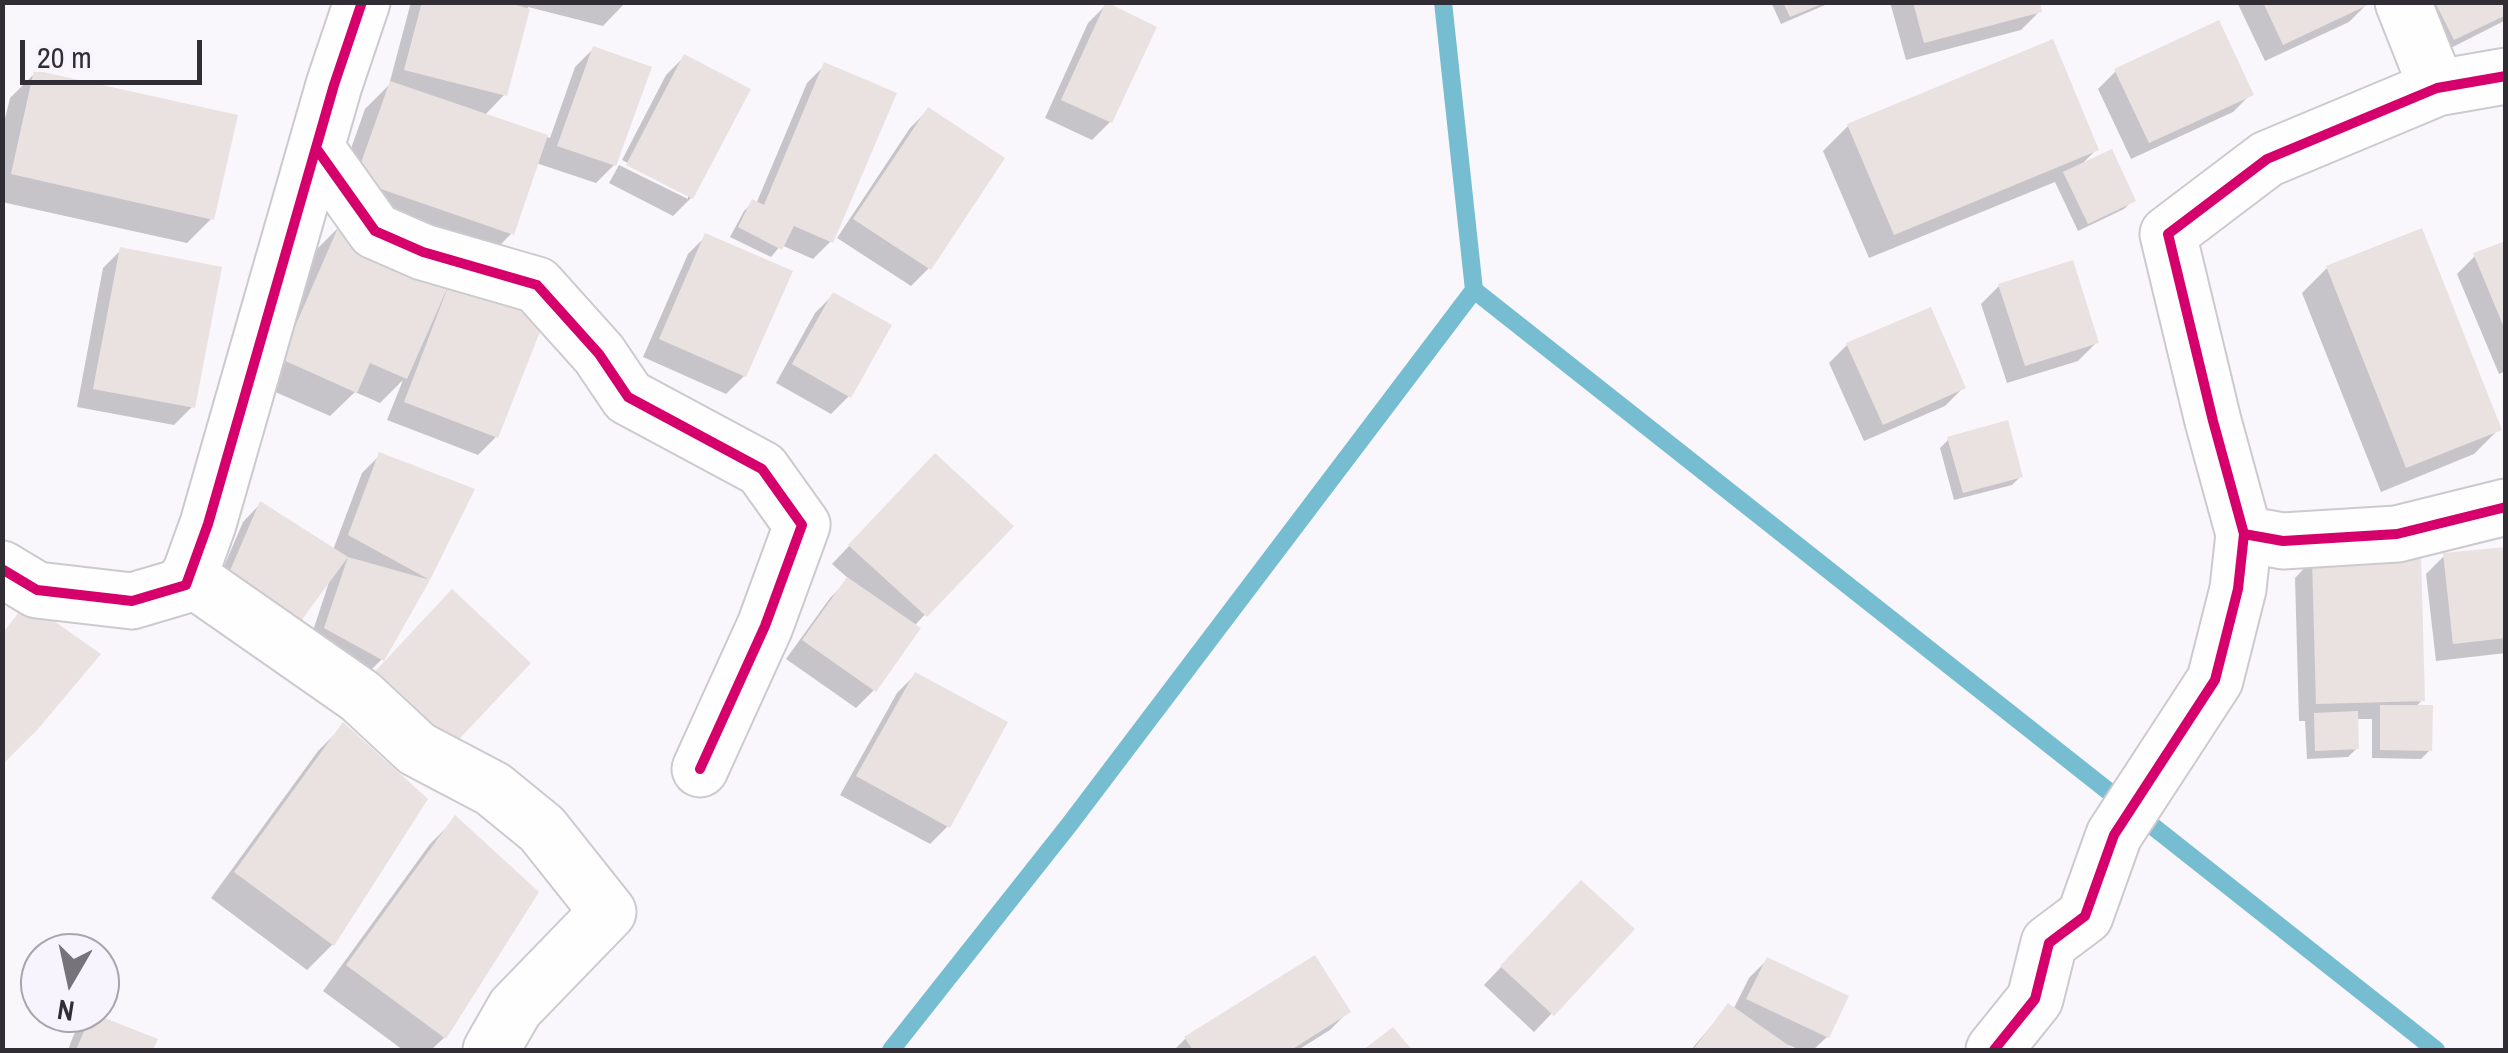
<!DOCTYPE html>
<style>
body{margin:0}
#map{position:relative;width:2508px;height:1053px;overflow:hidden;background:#f9f6fc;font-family:"Archivo Narrow",sans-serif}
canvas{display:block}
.frame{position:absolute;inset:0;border:5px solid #302e34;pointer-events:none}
.north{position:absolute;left:20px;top:933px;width:100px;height:100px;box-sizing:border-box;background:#f8f4fe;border:2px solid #a8a5ad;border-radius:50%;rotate:189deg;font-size:28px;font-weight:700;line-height:40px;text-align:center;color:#302e34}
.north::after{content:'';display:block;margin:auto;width:35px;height:45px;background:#76747a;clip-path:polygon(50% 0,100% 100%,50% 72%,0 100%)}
.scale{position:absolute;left:20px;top:40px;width:182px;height:45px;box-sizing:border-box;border:5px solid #302e34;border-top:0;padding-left:12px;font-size:30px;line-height:35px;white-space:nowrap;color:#302e34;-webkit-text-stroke:8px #f8f4fe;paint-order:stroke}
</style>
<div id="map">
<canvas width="2508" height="1053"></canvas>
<div class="frame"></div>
<div class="north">N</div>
<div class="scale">20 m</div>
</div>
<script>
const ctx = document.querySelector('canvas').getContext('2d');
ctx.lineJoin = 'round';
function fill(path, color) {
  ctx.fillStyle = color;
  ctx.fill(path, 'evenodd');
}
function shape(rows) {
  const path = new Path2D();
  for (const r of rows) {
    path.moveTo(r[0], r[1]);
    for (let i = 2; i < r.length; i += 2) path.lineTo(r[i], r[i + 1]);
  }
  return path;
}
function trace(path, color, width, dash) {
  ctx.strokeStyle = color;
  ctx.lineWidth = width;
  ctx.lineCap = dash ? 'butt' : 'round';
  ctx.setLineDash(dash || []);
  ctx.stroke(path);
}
fill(shape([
 [411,2,626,2,603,26,528,7,504,95,484,116,550,138,575,67,593,49,614,165,596,183,536,163,512,233,487,258,331,205,365,109,389,85],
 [1771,2,1832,2,1781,24],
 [1890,2,2037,2,2039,12,2021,30,1906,60],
 [2237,2,2366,2,2367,4,2349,22,2265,61],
 [2408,2,2506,2,2506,20,2435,56],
 [1106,5,1110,122,1092,140,1045,118,1088,23],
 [684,57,691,198,673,216,609,183,619,165,688,199,688,194,622,160,666,75],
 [825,65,831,241,813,259,781,245,771,257,730,237,744,211,753,202,756,204,807,83],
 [2116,71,2251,94,2233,112,2131,159,2098,89],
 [35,73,212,218,187,243,2,202,2,131,10,98],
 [928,110,1002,159,929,268,911,286,837,238,910,128],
 [1848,126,2096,150,2080,166,2133,200,2124,209,2078,231,2055,182,1869,258,1823,151],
 [340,226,455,275,496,437,478,455,387,420,403,380,380,403,355,392,330,416,257,384,315,251],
 [706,236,744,376,726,394,643,357,688,254],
 [2506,243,2506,371,2499,374,2457,274,2475,256],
 [121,250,192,407,174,425,77,407,103,268],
 [2327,268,2499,429,2474,454,2381,492,2302,293],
 [1999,286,2096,343,2078,361,2007,383,1981,304],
 [833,295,849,396,831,414,776,383,815,313],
 [1847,345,1963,388,1945,406,1864,441,1829,363],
 [1949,439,2021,476,2012,485,1954,500,1940,448],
 [380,455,428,579,382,659,364,677,308,646,330,579,281,638,213,592,243,522,260,504,333,550,362,473],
 [917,474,1010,526,914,626,874,690,856,708,786,659,830,598,849,579,832,564],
 [2506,549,2506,653,2436,661,2426,574,2444,556],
 [2313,559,2422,700,2415,708,2430,750,2421,759,2372,758,2372,719,2356,719,2357,748,2348,757,2307,759,2305,721,2299,721,2295,578],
 [915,675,948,826,930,844,840,795,897,693],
 [343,726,425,799,332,945,307,970,211,898,318,751],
 [455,819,536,892,444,1038,431,1050,403,1050,323,991,430,844],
 [1581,883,1632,929,1534,1032,1484,985],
 [1767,960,1827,1037,1813,1050,1800,1050,1786,1044,1784,1046,1790,1050,1691,1050,1728,1006,1733,1010,1749,978],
 [1348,1012,1330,1030,1298,1050,1174,1050,1186,1038],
 [92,1016,154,1041,150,1050,68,1050,74,1034]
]), '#0003');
trace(shape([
 [1443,2,1474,290,2436,1050],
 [891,1050,1069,825,1474,290]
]), '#77bdd2', 18);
fill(shape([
 [422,2,506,2,530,9,507,96,404,70],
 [1106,2,1157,27,1112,123,1061,100],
 [1783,2,1824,2,1824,3,1790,17],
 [1913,2,2040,2,2042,12,1924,43],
 [2263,2,2374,2,2283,45],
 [2435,2,2506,2,2506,15,2454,40],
 [2219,20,2254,95,2149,143,2114,69],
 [2053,39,2099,150,1894,235,1847,124],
 [593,46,652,67,616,166,557,146],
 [684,54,751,89,693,199,626,165],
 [824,62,897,93,833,243,794,226,782,250,738,227,752,199,764,205],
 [34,70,238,115,214,220,11,174],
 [390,81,548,135,514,235,355,180],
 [928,107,1005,158,931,270,853,219],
 [2112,149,2136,201,2088,224,2063,172],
 [340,223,549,309,498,438,404,402,450,282,407,379,370,363,357,393,281,359],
 [2422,228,2502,430,2406,468,2326,266],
 [705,233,793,271,746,377,659,339],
 [2506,241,2506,330,2505,330,2473,253],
 [120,247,222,267,195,408,93,389],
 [2073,260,2099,343,2025,366,1998,284],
 [833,292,892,325,851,398,792,364],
 [1931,307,1966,388,1883,425,1846,343],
 [2008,420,2023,477,1963,493,1947,437],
 [379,452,475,489,430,580,384,661,324,628,348,557,430,580,348,535],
 [935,453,1014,526,927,617,848,545],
 [260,501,348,557,301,621,229,573],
 [2506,547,2506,638,2453,644,2443,553],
 [2421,554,2425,701,2316,704,2312,557],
 [847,577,921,628,876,692,802,640],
 [452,589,531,663,445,754,367,680],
 [27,602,101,654,38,729,2,765,2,634],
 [915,672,1008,722,950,828,856,776],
 [2380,705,2433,705,2432,751,2380,750],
 [2358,711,2359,749,2315,751,2314,713],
 [343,722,428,799,334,946,234,872],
 [455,815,539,892,446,1039,346,965],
 [1581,880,1635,929,1554,1016,1500,966],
 [1315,955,1351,1012,1291,1050,1193,1050,1184,1037],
 [1767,957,1849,996,1829,1038,1746,999],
 [1728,1003,1795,1050,1693,1050],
 [92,1013,158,1039,153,1050,76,1050],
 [1393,1027,1412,1050,1363,1050]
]), '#eae2e0');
const minor = shape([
 [2403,2,2437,88],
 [316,148,375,231,423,252,537,285,599,354,628,397,762,469,802,525,765,626,700,769],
 [2244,534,2213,421,2168,234,2267,159,2437,88,2506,76],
 [2,569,37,590,132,601,186,585,208,524,334,85,362,2],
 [188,576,360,696,417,749,493,789,542,829,608,912,515,1008,491,1050],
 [1994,1050,2035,999,2049,943,2085,916,2114,835,2215,680,2238,589,2244,534,2283,541,2397,534,2506,507]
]);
trace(minor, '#cccacf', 59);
trace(minor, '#fefeff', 55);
trace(shape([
 [316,148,375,231,423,252,537,285,599,354,628,397,762,469,802,525,765,626,700,769],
 [2244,534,2213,421,2168,234,2267,159,2437,88,2506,76],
 [2,569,37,590,132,601,186,585,208,524,334,85,362,2],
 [1994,1050,2035,999,2049,943,2085,916,2114,835,2215,680,2238,589,2244,534,2283,541,2397,534,2506,507]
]), '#d6006c', 10);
</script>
